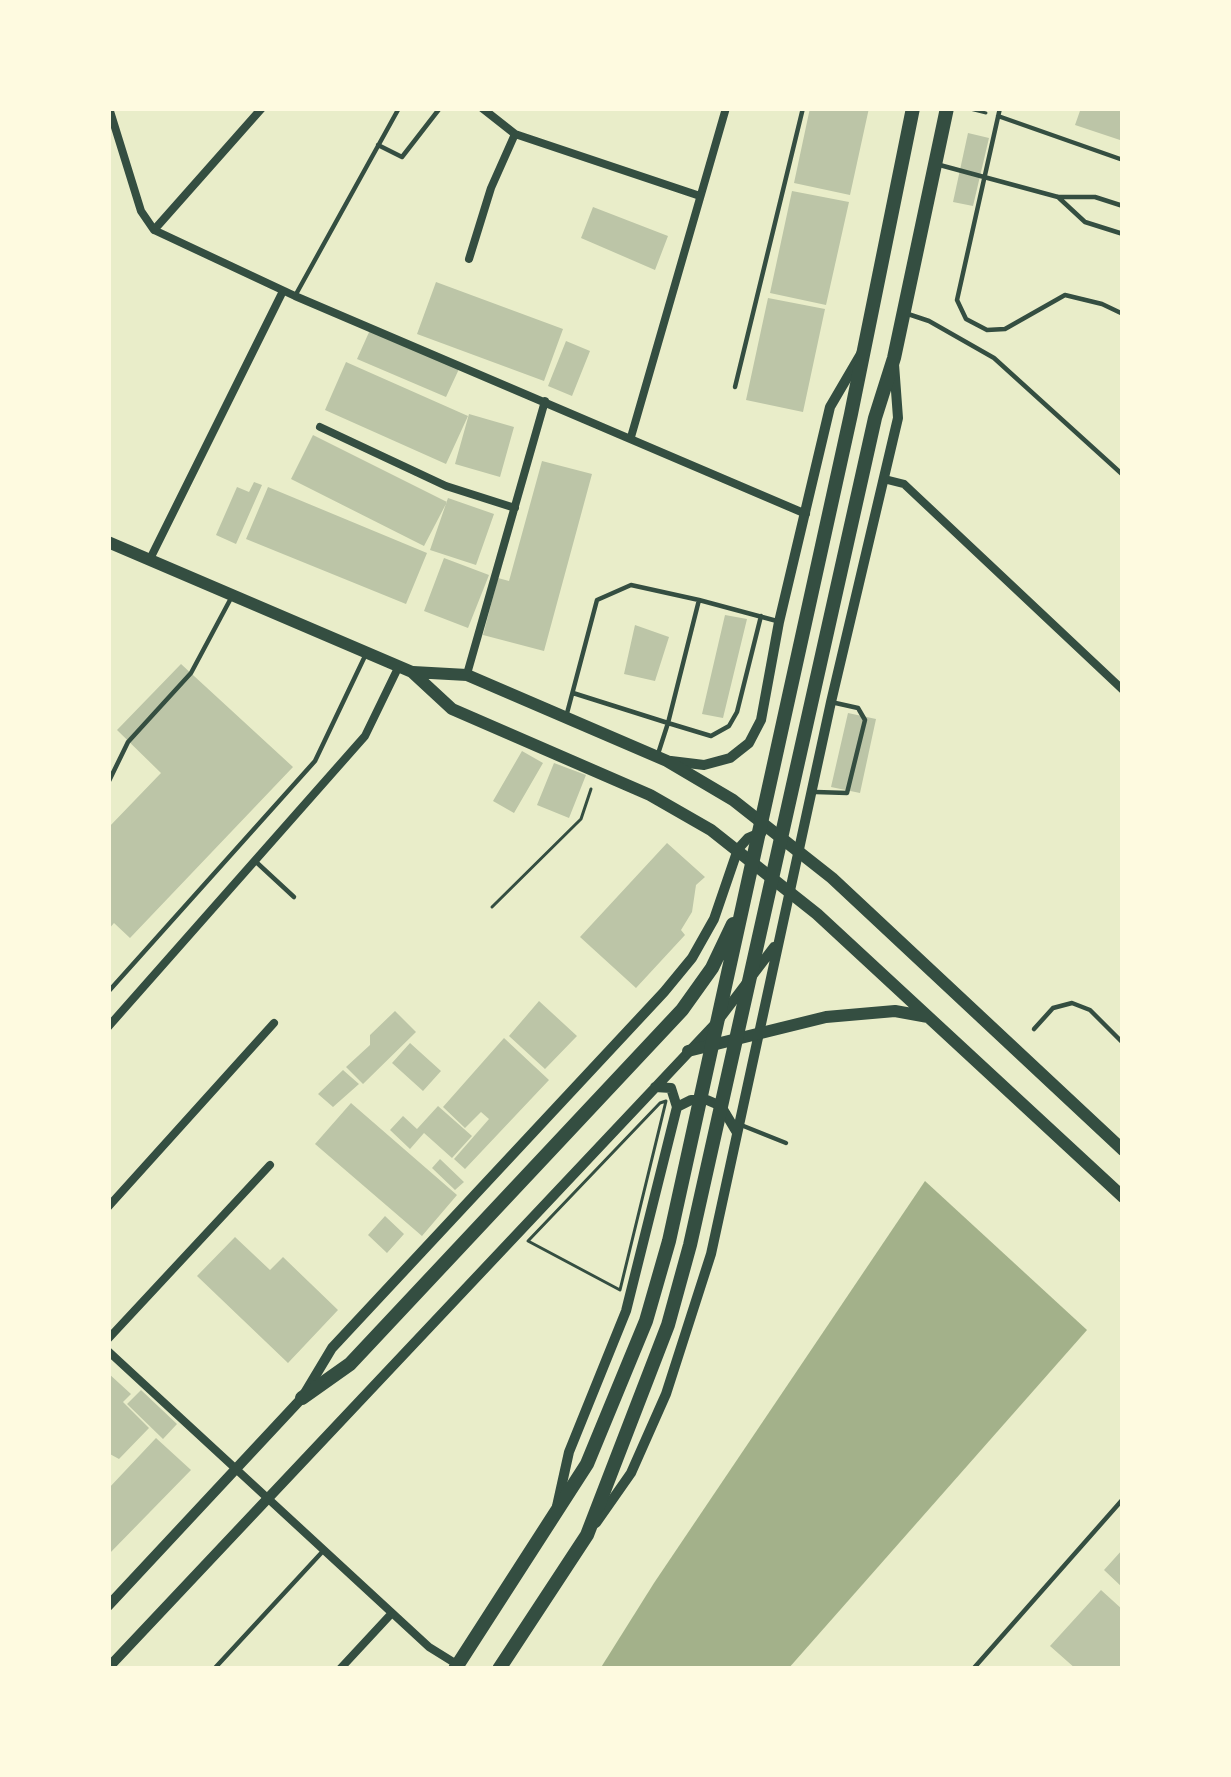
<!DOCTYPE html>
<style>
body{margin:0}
#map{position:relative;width:1231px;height:1777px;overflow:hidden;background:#e9edc9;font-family:Georgia,serif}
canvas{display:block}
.frame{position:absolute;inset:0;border:111px solid #fefae0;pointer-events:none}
</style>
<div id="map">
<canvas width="1231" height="1777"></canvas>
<div class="frame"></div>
</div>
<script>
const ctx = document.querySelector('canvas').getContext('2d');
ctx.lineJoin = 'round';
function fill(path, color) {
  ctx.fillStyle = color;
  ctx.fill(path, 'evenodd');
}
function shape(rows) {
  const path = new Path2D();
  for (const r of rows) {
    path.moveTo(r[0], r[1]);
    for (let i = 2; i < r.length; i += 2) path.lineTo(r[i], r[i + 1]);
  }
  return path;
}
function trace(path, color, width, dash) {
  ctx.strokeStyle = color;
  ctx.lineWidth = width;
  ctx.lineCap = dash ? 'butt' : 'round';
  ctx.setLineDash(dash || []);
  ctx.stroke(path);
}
fill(shape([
 [925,1181,1087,1330,788,1669,600,1669,654,1583]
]), '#a3b18a');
fill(shape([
 [810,108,869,108,850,195,794,183],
 [1081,108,1123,108,1123,141,1075,125],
 [968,133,989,138,973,206,953,202],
 [792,191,849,202,826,305,770,293],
 [593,207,668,236,655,270,581,238],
 [436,282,563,329,544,381,417,334],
 [768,298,825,309,803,412,746,400],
 [370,330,459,369,446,397,357,359],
 [566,341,590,351,572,396,548,386],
 [346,362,468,416,446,464,325,410],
 [469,414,514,427,500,477,455,464],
 [313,435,447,502,424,546,291,479],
 [542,461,592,474,544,651,483,635,498,578,509,581],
 [254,482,262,485,236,544,216,535,237,487,249,492],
 [268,487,427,553,406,604,246,539],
 [448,498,494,514,476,565,430,550],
 [444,558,489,575,468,628,424,611],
 [725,615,747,619,723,718,702,714],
 [635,625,669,637,655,681,624,674],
 [181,664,293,767,130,938,114,923,108,930,108,828,161,773,117,730],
 [848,713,876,719,860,793,831,787],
 [522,751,543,763,514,813,493,801],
 [554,763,586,775,569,818,537,805],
 [667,843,705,877,696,885,692,912,681,930,685,935,636,988,580,937],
 [539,1001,577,1036,545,1069,509,1036],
 [395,1011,416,1032,363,1084,346,1067,370,1045,370,1035],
 [504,1038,549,1080,465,1169,454,1159,489,1119,481,1112,465,1128,443,1107],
 [410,1043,441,1071,423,1091,392,1063],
 [343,1070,359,1084,333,1107,318,1094],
 [351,1103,457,1195,422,1236,315,1144],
 [438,1106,472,1136,452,1158,424,1133,410,1149,390,1130,403,1116,417,1129],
 [440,1159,464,1182,455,1190,432,1168],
 [385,1216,404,1234,387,1253,368,1235],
 [235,1237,270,1270,283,1257,338,1310,288,1363,197,1276],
 [108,1373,131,1394,123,1402,149,1428,119,1459,108,1453],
 [141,1390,177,1424,163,1439,127,1404],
 [156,1438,191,1470,108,1555,108,1489],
 [1123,1549,1123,1588,1104,1570],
 [1101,1590,1123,1610,1123,1669,1076,1669,1050,1646]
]), '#bcc5a7');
trace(shape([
 [966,108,986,113],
 [492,907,581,819,591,789],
 [666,1101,620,1290,528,1241,660,1103,666,1101]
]), '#344e41', 3);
trace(shape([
 [1000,108,957,300,966,319,987,330,1005,329,1065,295,1102,304,1123,314],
 [998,116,1123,160],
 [378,145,402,157,440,108],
 [936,164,1058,197,1095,197,1123,206],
 [1058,197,1085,222,1123,234],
 [295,296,399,108],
 [908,314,929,321,994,358,1123,475],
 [735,387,803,108],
 [573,693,668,723,699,600,777,621],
 [566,717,597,600,631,585,699,600],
 [657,757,668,723,711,736,729,726,737,712,761,616],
 [108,783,128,742,191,673,230,600],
 [816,792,847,793,865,720,858,708,831,702],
 [254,860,294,897],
 [108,992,315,761,365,656],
 [1034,1029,1053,1008,1072,1003,1090,1010,1123,1043],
 [741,1125,786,1143],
 [214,1669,324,1550],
 [973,1669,1123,1499]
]), '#344e41', 4.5);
trace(shape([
 [109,108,141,211,154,230,295,296,806,514],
 [482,108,515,134,700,196],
 [154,230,262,108],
 [469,259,491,188,515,134],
 [320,427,446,486,515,508],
 [631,437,726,108],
 [884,479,904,484,1123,690],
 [150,559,283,291],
 [467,674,545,401],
 [108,1027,365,736,398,668],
 [108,1207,274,1023],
 [108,1339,270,1165],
 [108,1351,429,1647,458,1665],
 [340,1669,392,1613]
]), '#344e41', 8);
trace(shape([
 [671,761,704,765,730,758,749,743,761,720,779,622,830,407,861,354],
 [677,1107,691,1100,707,1100,721,1106,736,1131],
 [557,1506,569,1452,626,1311,677,1107,671,1088,655,1087],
 [596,1523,631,1473,666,1394,711,1254,831,702,898,418,894,364],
 [108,1606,302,1398,332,1348,664,992,692,958,714,919,738,849,748,838,762,832],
 [108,1668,717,1022,774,947]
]), '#344e41', 10);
trace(shape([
 [108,542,412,672,452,709,650,795,711,830,817,914,1123,1197],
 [413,672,467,675,667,761,733,800,832,878,1123,1150],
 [688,1051,826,1017,895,1011,928,1017]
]), '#344e41', 12);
trace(shape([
 [302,1398,350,1364,682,1010,712,968,733,924],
 [455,1669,587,1464,646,1321,669,1241,851,414,913,108],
 [499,1669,587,1535,668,1325,690,1245,875,418,894,358,947,108]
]), '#344e41', 14);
</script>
